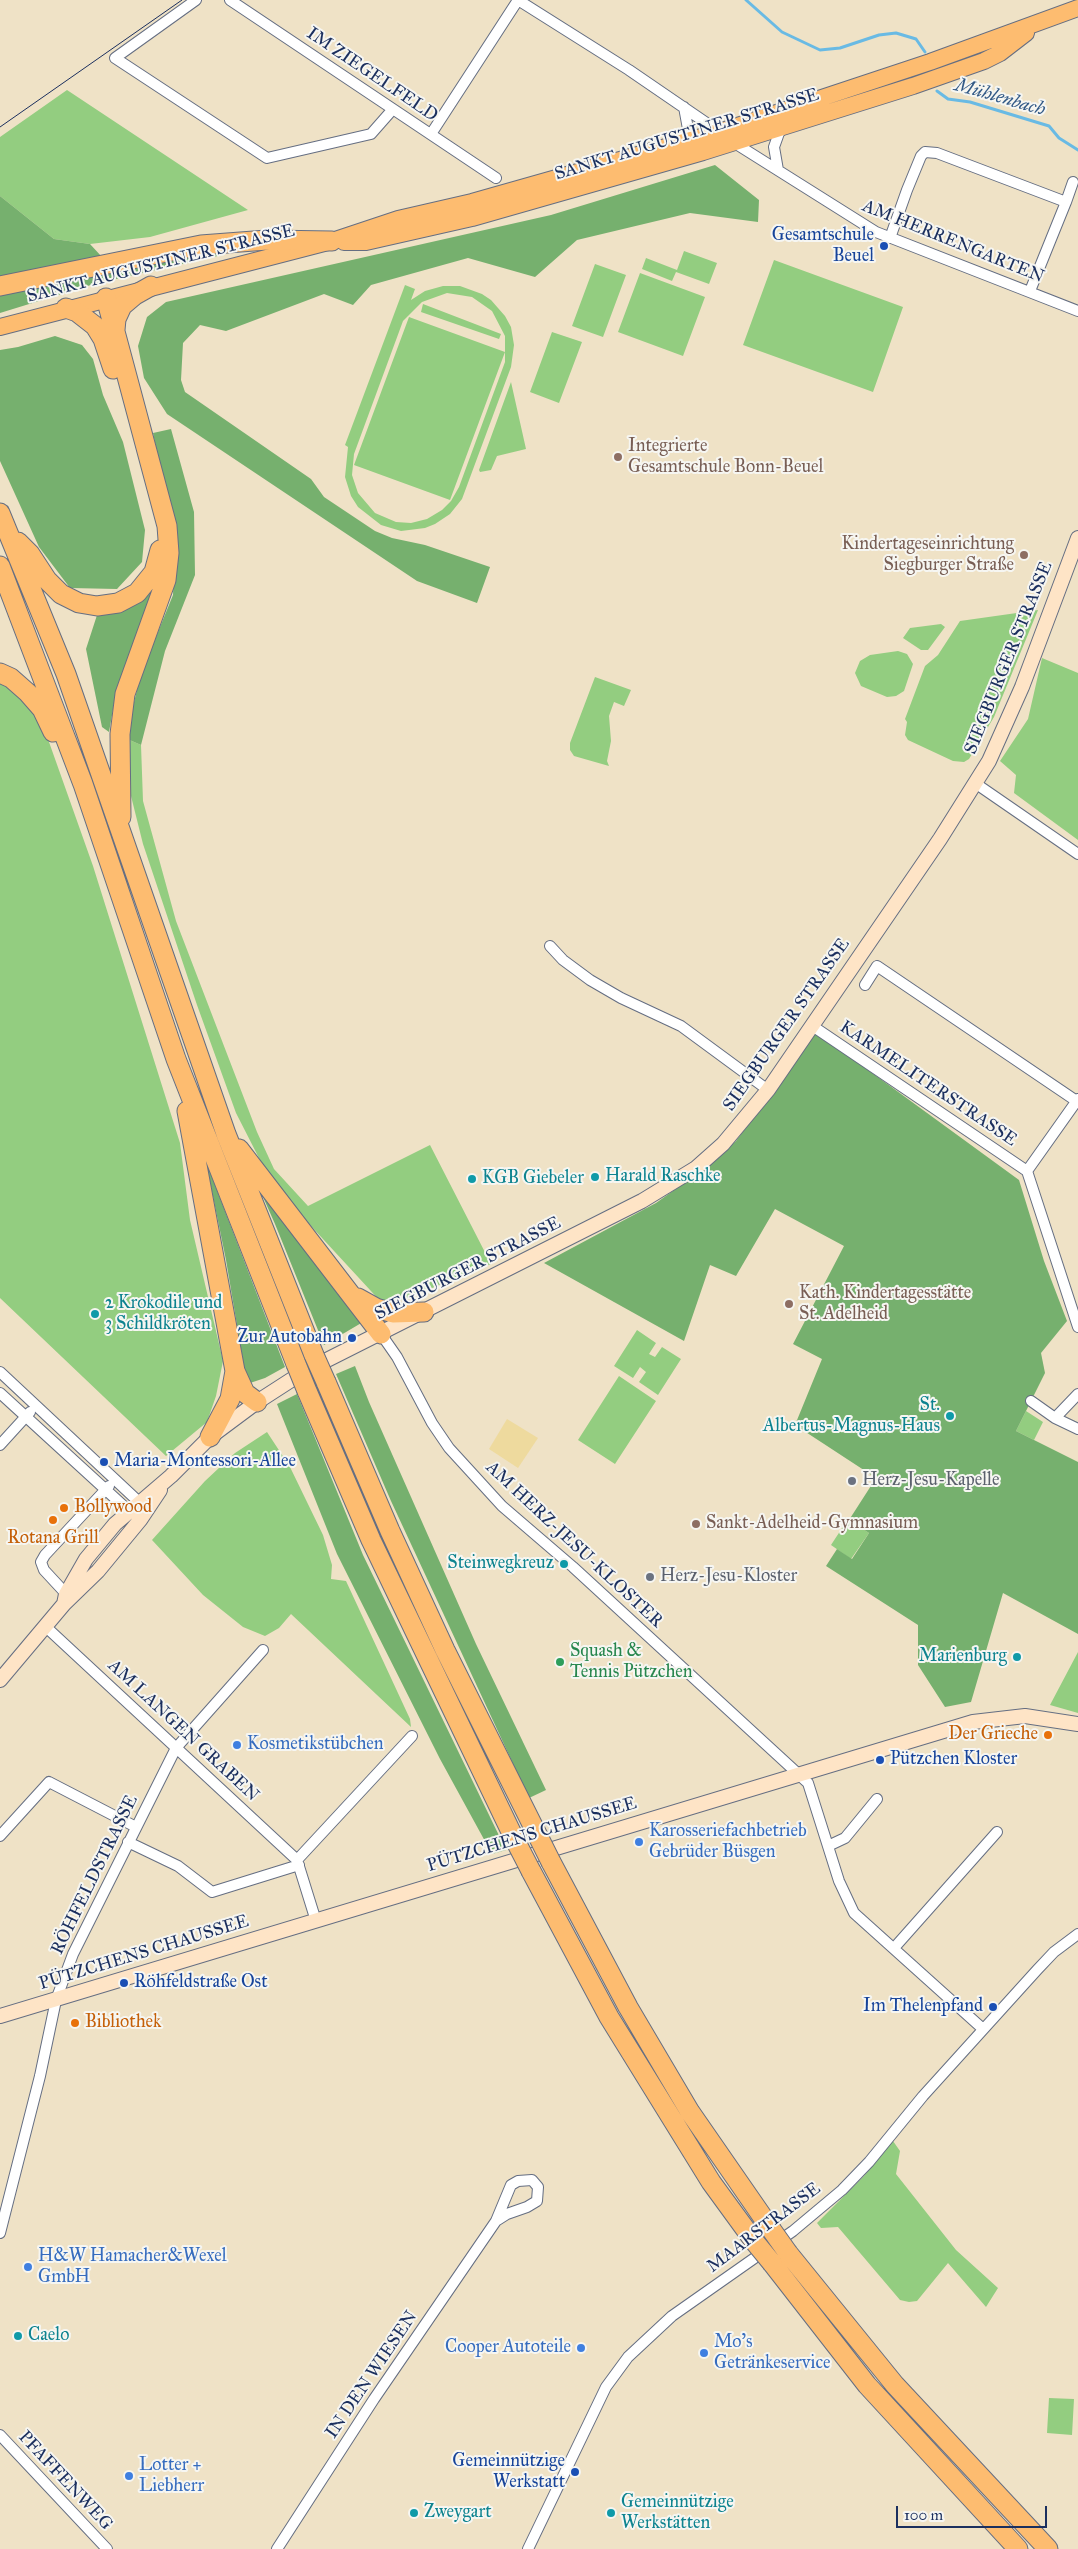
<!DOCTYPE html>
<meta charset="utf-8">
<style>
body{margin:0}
#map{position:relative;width:1078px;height:2549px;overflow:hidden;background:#efe2c6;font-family:"IM FELL Great Primer",serif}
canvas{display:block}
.scale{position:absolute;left:896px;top:2506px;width:151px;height:22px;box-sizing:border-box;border:2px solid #1b2f5e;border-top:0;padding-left:6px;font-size:15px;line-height:18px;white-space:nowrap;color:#1b2f5e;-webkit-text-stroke:4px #f6f6f2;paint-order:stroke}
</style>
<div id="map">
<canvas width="1078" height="2549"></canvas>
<div class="scale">100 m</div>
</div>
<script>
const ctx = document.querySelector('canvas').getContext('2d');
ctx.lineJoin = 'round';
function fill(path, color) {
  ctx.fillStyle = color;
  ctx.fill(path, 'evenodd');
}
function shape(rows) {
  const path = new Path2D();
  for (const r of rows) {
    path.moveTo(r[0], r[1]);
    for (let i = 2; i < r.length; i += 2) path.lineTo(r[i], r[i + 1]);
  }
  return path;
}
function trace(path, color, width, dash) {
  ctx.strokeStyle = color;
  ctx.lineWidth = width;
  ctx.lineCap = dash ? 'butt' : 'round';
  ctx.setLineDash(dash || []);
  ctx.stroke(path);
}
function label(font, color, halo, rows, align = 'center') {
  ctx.font = font + ' "IM FELL Great Primer",serif';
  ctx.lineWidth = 4;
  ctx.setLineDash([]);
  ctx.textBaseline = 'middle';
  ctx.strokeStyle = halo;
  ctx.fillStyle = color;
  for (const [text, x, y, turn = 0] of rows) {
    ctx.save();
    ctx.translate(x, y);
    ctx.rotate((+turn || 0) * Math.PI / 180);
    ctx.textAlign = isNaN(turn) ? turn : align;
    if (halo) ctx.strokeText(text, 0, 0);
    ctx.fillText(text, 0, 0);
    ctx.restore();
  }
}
fill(shape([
 [67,90,248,210,150,237,90,244,54,239,0,196,0,137],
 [684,251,717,263,709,284,676,272,672,281,642,269,646,258,677,270],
 [774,260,903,307,873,392,743,345],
 [595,264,626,275,603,337,572,326],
 [640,273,705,297,683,356,618,332],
 [405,285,415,289,411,300,425,291,443,286,460,286,482,294,491,300,505,316,511,327,514,345,511,367,462,499,450,514,435,524,425,528,401,531,381,525,358,507,351,496,345,477,348,447,345,445],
 [447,293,472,297,492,311,505,336,505,362,459,487,451,501,442,510,427,519,411,523,396,522,375,513,358,493,352,475,354,454,403,321,422,302],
 [423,304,501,334,499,339,421,312],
 [409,317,505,352,450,500,354,465],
 [552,332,582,342,559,403,530,392],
 [511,382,526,449,497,456,491,470,480,472,479,470],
 [1038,610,994,717,969,759,964,762,953,761,908,740,905,735,907,722,905,719,925,666,938,655,960,621],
 [941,624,945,627,928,650,921,650,903,638,910,628],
 [898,651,907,654,913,664,904,691,896,696,887,697,861,686,855,673,860,661,870,655],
 [1042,658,1078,673,1078,840,1014,793,1016,775,1000,761,1028,719],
 [595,677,631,690,624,706,614,702,609,716,611,741,607,761,609,766,574,756,570,750,570,743],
 [0,680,38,711,93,866,180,1143,190,1220,223,1361,216,1396,207,1422,166,1456,0,1298],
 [125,738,141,745,143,801,176,921,257,1132,274,1169,308,1206,430,1145,491,1264,405,1299,382,1303,299,1213,261,1162,236,1113,197,1005,143,844,131,796],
 [637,1330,656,1343,649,1354,655,1357,662,1347,681,1359,658,1395,639,1382,646,1372,640,1367,633,1378,614,1366],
 [619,1376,656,1401,615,1464,578,1440],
 [1026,1411,1043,1422,1034,1440,1016,1431],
 [267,1432,290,1467,323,1535,332,1565,331,1579,346,1581,410,1719,411,1727,291,1614,279,1628,265,1636,243,1627,203,1595,152,1540,205,1481,235,1453],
 [848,1519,869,1533,851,1559,831,1545],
 [1078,1652,1078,1713,1050,1705],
 [893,2141,900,2151,896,2174,956,2250,998,2288,986,2307,948,2263,917,2301,909,2302,900,2300,838,2227,821,2228,817,2223,864,2176],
 [1049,2398,1074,2399,1072,2435,1047,2433]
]), '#93cd80');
fill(shape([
 [715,165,759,200,758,222,690,213,577,240,535,277,468,258,371,285,353,305,324,294,226,331,200,325,183,343,181,380,185,392,311,479,324,497,375,531,392,538,425,545,490,567,477,603,417,581,167,414,144,378,138,346,147,317,166,302,551,215],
 [0,196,54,239,90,244,113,269,219,248,222,255,94,284,0,313],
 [55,336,82,345,93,359,103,395,123,442,145,530,142,562,117,589,70,588,39,547,0,461,0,350,18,347],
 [171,429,194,512,195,575,165,651,141,745,125,738,141,674,173,595,175,541,153,433],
 [155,587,117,687,109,732,102,727,86,649,98,612,143,597],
 [816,1032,1019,1180,1044,1261,1067,1321,1041,1353,1045,1373,1016,1431,1078,1462,1078,1634,1003,1593,971,1702,945,1707,918,1665,918,1625,826,1566,837,1549,852,1559,869,1533,849,1520,876,1478,795,1425,822,1359,793,1344,844,1246,775,1209,736,1276,710,1265,684,1341,544,1263,656,1203,697,1174,736,1141],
 [206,1162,285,1367,265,1378,247,1384,226,1260],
 [252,1172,363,1322,324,1345,275,1224],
 [355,1366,369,1402,476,1644,546,1790,529,1798,391,1501,336,1374],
 [297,1394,363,1555,506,1850,492,1854,440,1759,337,1554,277,1404]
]), '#76b06e');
fill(shape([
 [507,1419,538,1438,518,1468,489,1449]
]), '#eeda9e');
trace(shape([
 [746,0,782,32,820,50,840,48,879,35,896,33,916,39,925,52],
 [937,91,948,99,970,102,1049,126,1059,138,1078,150]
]), '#69bae4', 3);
const street = shape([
 [196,0,115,58,267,158,371,134,393,109],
 [230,0,496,178],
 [518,0,629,70,721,133],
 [431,134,518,0],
 [733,142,876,232,1078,311],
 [680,143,688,129,684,107],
 [778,170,774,147,779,133,784,127],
 [890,238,907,190,921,156,925,152,937,153,1066,202,1073,182],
 [1030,291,1066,202],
 [975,783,1078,854],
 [550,946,563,960,590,980,621,998,681,1026,768,1090],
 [865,985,877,966,1078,1102],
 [811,1025,1027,1171,1078,1327],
 [1027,1171,1078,1099],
 [381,1334,397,1357,432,1423,449,1448,502,1506,573,1567,808,1783,839,1881,854,1913,983,2029],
 [0,1372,139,1502],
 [0,1393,129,1511],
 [1031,1401,1055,1418,1078,1429],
 [1055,1418,1078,1394],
 [0,1445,30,1412],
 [69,1597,44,1570,41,1562,45,1555,109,1486],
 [46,1627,297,1860,316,1921],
 [0,1836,49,1782,136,1827],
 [128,1842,178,1866,212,1892,299,1865],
 [828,1846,845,1838,877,1799],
 [297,1860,412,1736],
 [894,1948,997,1832],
 [0,2233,40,2076,56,2000,73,1954,176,1748,263,1650],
 [0,2435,107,2549],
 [277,2549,374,2399,496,2221,511,2185,518,2181,532,2180,538,2187,537,2201,527,2207,507,2214,496,2221],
 [528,2549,606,2387,628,2357,672,2316,793,2231,842,2190,869,2162,923,2096,1037,1970,1054,1952,1078,1934]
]);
const secondary = shape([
 [64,1604,66,1594,86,1559,115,1524,171,1476,210,1437,257,1402,305,1371,642,1201,696,1168,723,1144,768,1090,940,839,989,761,1022,687,1078,538],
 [0,1680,64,1604,98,1571,140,1520,160,1490],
 [0,2016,973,1722,1025,1716,1078,1724]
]);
const primary = shape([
 [344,242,366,242,472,218,703,152,913,86,984,61,1000,53,1026,33],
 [0,327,332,241,398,219,472,202,719,132,930,62,1078,8]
]);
const highway = shape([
 [0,286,201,245,267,240,332,241],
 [106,298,167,526,169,553,166,580,125,694,120,734,121,817],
 [66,308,77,312,95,326,103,339,113,369],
 [115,330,116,319,122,306,135,295,151,286],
 [0,513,66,674,226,1134,314,1355],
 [18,542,30,554,47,580,61,594,79,603,97,606,118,603,137,593,154,572,160,550],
 [0,566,83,784,176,1059,296,1364],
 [0,673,11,678,28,693,42,709,53,732],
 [187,1111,235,1371,230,1399,210,1437],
 [239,1149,381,1334],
 [358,1298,376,1308,393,1313,424,1312],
 [235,1371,245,1393,257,1402],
 [326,1382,390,1531,445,1650,534,1828],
 [307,1391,371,1540,514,1838],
 [551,1862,628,2007,690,2112,771,2229],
 [531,1871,609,2017,711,2182,754,2241],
 [788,2253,895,2385,1048,2549],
 [772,2263,867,2385,1018,2549]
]);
trace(street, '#656e82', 12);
trace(secondary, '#656e82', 16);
trace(primary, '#656e82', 18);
trace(highway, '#656e82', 21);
trace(street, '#fff', 10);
trace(secondary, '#fee4c6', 14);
trace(primary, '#fdbc70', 16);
trace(highway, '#fdbc70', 19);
trace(shape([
 [0,127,182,0]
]), '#1b2f5e', 1);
const highwayBridge = shape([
 [314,1355,326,1382],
 [296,1364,307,1391],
 [534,1828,551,1862],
 [514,1838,531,1871],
 [771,2229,788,2253],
 [754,2241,772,2263]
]);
trace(highwayBridge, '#656e82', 21, []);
trace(highwayBridge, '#fdbc70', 19);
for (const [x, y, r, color] of [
 [884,246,5,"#1a4fb4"],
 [618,457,5,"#8d6e63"],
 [1024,555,5,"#8d6e63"],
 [595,1177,5,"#0f9aa8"],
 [472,1179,5,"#0f9aa8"],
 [789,1304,5,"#8d6e63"],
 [95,1314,5,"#0f9aa8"],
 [352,1338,5,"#1a4fb4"],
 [950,1416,5,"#0f9aa8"],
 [104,1462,5,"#1a4fb4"],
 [852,1481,5,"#6b7280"],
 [64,1508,5,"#e8710a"],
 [53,1520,5,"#e8710a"],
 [696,1524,5,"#8d6e63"],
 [564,1564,5,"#0f9aa8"],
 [650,1577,5,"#6b7280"],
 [1017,1657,5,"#0f9aa8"],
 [560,1662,5,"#2e9e5b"],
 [1048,1735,5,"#e8710a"],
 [237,1745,5,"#3f7fe0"],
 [880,1760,5,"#1a4fb4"],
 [639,1842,5,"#3f7fe0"],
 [124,1983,5,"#1a4fb4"],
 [993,2007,5,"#1a4fb4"],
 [75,2023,5,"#e8710a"],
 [28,2267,5,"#3f7fe0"],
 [18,2336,5,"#0f9aa8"],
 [581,2348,5,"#3f7fe0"],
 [704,2353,5,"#3f7fe0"],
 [575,2472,5,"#1a4fb4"],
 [129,2476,5,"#3f7fe0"],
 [414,2513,5,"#0f9aa8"],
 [611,2513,5,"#0f9aa8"]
]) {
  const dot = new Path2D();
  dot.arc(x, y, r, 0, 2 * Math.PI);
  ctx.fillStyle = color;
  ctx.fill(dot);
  trace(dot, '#f6f6f2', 2);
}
label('18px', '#1b2f5e', '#f6f6f2', [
 ["IM ZIEGELFELD",372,75,34],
 ["SANKT AUGUSTINER STRASSE",687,135,-17],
 ["AM HERRENGARTEN",953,242,22],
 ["SANKT AUGUSTINER STRASSE",161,264,-14],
 ["SIEGBURGER STRASSE",1009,658,-68],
 ["SIEGBURGER STRASSE",787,1025,-55],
 ["KARMELITERSTRASSE",928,1084,34],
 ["SIEGBURGER STRASSE",468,1269,-27],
 ["AM HERZ-JESU-KLOSTER",574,1545,43],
 ["AM LANGEN GRABEN",183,1731,43],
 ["PÜTZCHENS CHAUSSEE",532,1835,-17],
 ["RÖHFELDSTRASSE",95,1875,-64],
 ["PÜTZCHENS CHAUSSEE",144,1953,-17],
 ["MAARSTRASSE",764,2228,-37],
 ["IN DEN WIESEN",372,2375,-56],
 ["PFAFFENWEG",65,2481,47]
]);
label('18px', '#164399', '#f6f6f2', [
 ["Gesamtschule",874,236],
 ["Beuel",874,257],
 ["Zur Autobahn",342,1338],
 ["Maria-Montessori-Allee",114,1462,"left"],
 ["Pützchen Kloster",890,1760,"left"],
 ["Röhfeldstraße Ost",134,1983,"left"],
 ["Im Thelenpfand",983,2007],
 ["Gemeinnützige",565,2462],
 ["Werkstatt",565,2483]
], 'right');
label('18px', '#785e54', '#f6f6f2', [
 ["Integrierte",628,447],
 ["Gesamtschule Bonn-Beuel",628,468],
 ["Kindertageseinrichtung",1014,545,"right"],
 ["Siegburger Straße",1014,566,"right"],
 ["Kath. Kindertagesstätte",799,1294],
 ["St. Adelheid",799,1315],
 ["Sankt-Adelheid-Gymnasium",706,1524]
], 'left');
label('18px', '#0d838f', '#f6f6f2', [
 ["Harald Raschke",605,1177],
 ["KGB Giebeler",482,1179],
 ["2 Krokodile und",105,1304],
 ["3 Schildkröten",105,1325],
 ["St.",940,1406,"right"],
 ["Albertus-Magnus-Haus",940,1427,"right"],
 ["Steinwegkreuz",554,1564,"right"],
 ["Marienburg",1007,1657,"right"],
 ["Caelo",28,2336],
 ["Gemeinnützige",621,2503],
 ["Werkstätten",621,2524],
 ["Zweygart",424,2513]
], 'left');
label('18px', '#5b616d', '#f6f6f2', [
 ["Herz-Jesu-Kapelle",862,1481],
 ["Herz-Jesu-Kloster",660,1577]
], 'left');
label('18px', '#c56008', '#f6f6f2', [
 ["Bollywood",74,1508],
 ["Rotana Grill",53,1539,"center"],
 ["Der Grieche",1038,1735,"right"],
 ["Bibliothek",85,2023]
], 'left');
label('18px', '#27864d', '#f6f6f2', [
 ["Squash &",570,1652],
 ["Tennis Pützchen",570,1673]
], 'left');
label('18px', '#366cbe', '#f6f6f2', [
 ["Kosmetikstübchen",247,1745],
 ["Karosseriefachbetrieb",649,1832],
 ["Gebrüder Büsgen",649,1853],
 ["H&W Hamacher&Wexel",38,2257],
 ["GmbH",38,2278],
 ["Mo's",714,2343],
 ["Getränkeservice",714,2364],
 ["Cooper Autoteile",571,2348,"right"],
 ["Lotter +",139,2466],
 ["Liebherr",139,2487]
], 'left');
label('italic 19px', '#325986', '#f6f6f2', [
 ["Mühlenbach",1000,98,16]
]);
</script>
